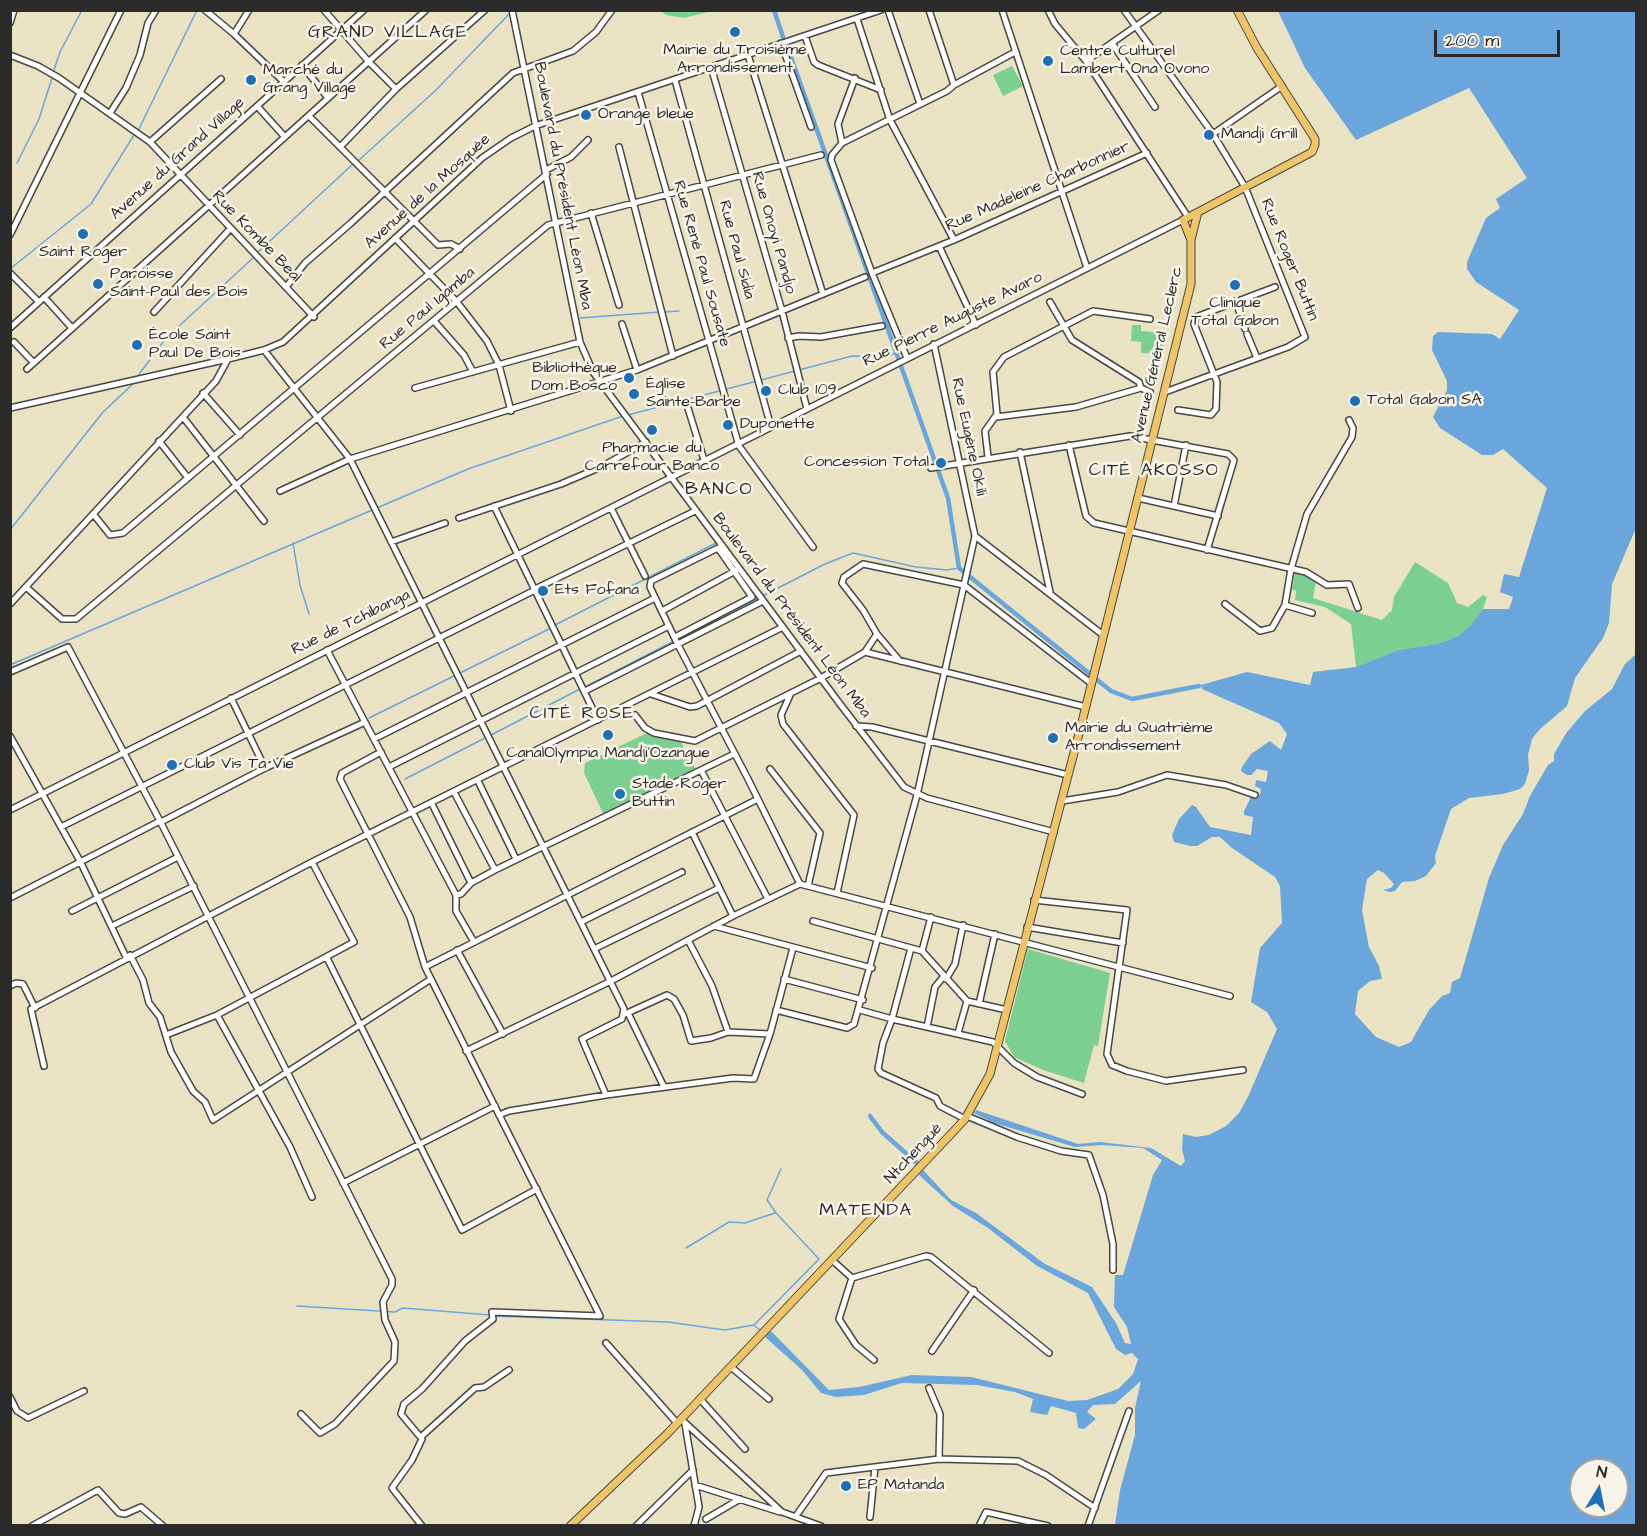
<!DOCTYPE html>
<meta charset="utf-8">
<style>
body{margin:0}
#map{position:relative;width:1647px;height:1536px;overflow:hidden;background:#e9e3c3;font-family:"Architects Daughter",sans-serif}
canvas{display:block}
.frame{position:absolute;inset:0;border:12px solid #2b2b2b;pointer-events:none}
.north{position:absolute;left:1569px;top:1458px;width:60px;height:60px;box-sizing:border-box;background:#f7f3e8;border:2px solid #a5a39c;border-radius:50%;rotate:10deg;font-size:16px;font-weight:700;line-height:24px;text-align:center;color:#2b2b2b}
.north::after{content:'';display:block;margin:auto;width:21px;height:27px;background:#1f6fb2;clip-path:polygon(50% 0,100% 100%,50% 72%,0 100%)}
.scale{position:absolute;left:1434px;top:30px;width:126px;height:27px;box-sizing:border-box;border:3px solid #2b2b2b;border-top:0;padding-left:8px;font-size:18px;line-height:21px;white-space:nowrap;color:#2b2b2b;-webkit-text-stroke:4px #f7f3e8;paint-order:stroke}
</style>
<div id="map">
<canvas width="1647" height="1536"></canvas>
<div class="frame"></div>
<div class="north">N</div>
<div class="scale">200 m</div>
</div>
<script>
const ctx = document.querySelector('canvas').getContext('2d');
ctx.lineJoin = 'round';
function fill(path, color) {
  ctx.fillStyle = color;
  ctx.fill(path, 'evenodd');
}
function shape(rows) {
  const path = new Path2D();
  for (const r of rows) {
    path.moveTo(r[0], r[1]);
    for (let i = 2; i < r.length; i += 2) path.lineTo(r[i], r[i + 1]);
  }
  return path;
}
function trace(path, color, width, dash) {
  ctx.strokeStyle = color;
  ctx.lineWidth = width;
  ctx.lineCap = dash ? 'butt' : 'round';
  ctx.setLineDash(dash || []);
  ctx.stroke(path);
}
function label(font, color, halo, rows, align = 'center') {
  ctx.font = font + ' "Architects Daughter",sans-serif';
  ctx.lineWidth = 5;
  ctx.setLineDash([]);
  ctx.textBaseline = 'middle';
  ctx.strokeStyle = halo;
  ctx.fillStyle = color;
  for (const [text, x, y, turn = 0] of rows) {
    ctx.save();
    ctx.translate(x, y);
    ctx.rotate((+turn || 0) * Math.PI / 180);
    ctx.textAlign = isNaN(turn) ? turn : align;
    if (halo) ctx.strokeText(text, 0, 0);
    ctx.fillText(text, 0, 0);
    ctx.restore();
  }
}
fill(shape([
 [661,11,712,11,684,18,666,15],
 [1012,66,1023,86,1003,96,993,75],
 [1132,325,1141,325,1141,331,1164,333,1163,354,1141,353,1141,342,1131,341],
 [1415,562,1448,583,1457,603,1468,607,1483,595,1487,597,1483,609,1470,626,1458,636,1437,644,1398,650,1356,667,1351,624,1325,607,1295,600,1296,591,1292,589,1296,568,1317,576,1313,598,1382,620,1392,610,1394,597],
 [647,733,681,742,696,770,604,815,584,773,585,763],
 [1028,949,1110,973,1098,1046,1094,1045,1084,1083,1043,1070,1014,1057,1005,1041]
]), '#7bcf91');
fill(shape([
 [1278,11,1636,11,1636,528,1612,584,1609,623,1603,638,1575,678,1567,706,1539,730,1532,739,1528,755,1529,770,1525,784,1520,789,1503,794,1469,798,1451,809,1435,856,1436,863,1426,876,1415,881,1402,882,1395,891,1390,892,1383,890,1391,888,1394,884,1384,873,1378,870,1367,879,1362,910,1369,947,1379,966,1382,979,1370,981,1358,991,1355,1014,1376,1037,1399,1047,1411,1042,1429,1010,1442,996,1450,993,1452,982,1460,978,1489,878,1503,845,1523,814,1530,796,1548,765,1554,761,1554,754,1567,732,1585,711,1612,689,1625,664,1636,654,1636,1525,1115,1525,1120,1490,1135,1435,1135,1408,1141,1381,1115,1404,1093,1405,1087,1412,1096,1419,1084,1429,1078,1428,1076,1413,1051,1406,1047,1415,1030,1412,1033,1399,1015,1392,977,1385,902,1383,864,1395,836,1397,821,1393,802,1370,764,1336,771,1331,829,1390,859,1387,912,1375,971,1377,1068,1401,1087,1400,1118,1389,1133,1374,1138,1359,1132,1353,1125,1355,1116,1349,1088,1293,1037,1266,988,1228,953,1206,919,1175,923,1170,951,1200,976,1213,1045,1264,1092,1287,1116,1323,1125,1343,1131,1344,1127,1327,1114,1307,1115,1275,1123,1275,1153,1175,1162,1160,1143,1148,1102,1145,1075,1147,994,1123,974,1113,976,1110,1078,1144,1100,1142,1151,1148,1181,1166,1185,1161,1182,1149,1183,1134,1196,1137,1209,1135,1226,1126,1239,1113,1248,1097,1277,1029,1267,1012,1251,1002,1260,948,1282,923,1280,886,1275,877,1232,848,1220,837,1212,837,1197,846,1190,846,1174,842,1172,835,1179,819,1192,805,1196,807,1210,827,1251,835,1253,817,1244,815,1244,811,1251,797,1260,795,1261,789,1255,786,1256,780,1266,782,1268,771,1257,769,1251,775,1247,775,1241,771,1242,767,1251,754,1270,741,1281,750,1287,734,1279,723,1202,689,1201,685,1247,672,1310,685,1313,672,1356,667,1398,650,1437,644,1458,636,1470,626,1483,609,1509,609,1513,597,1500,592,1504,574,1519,577,1547,488,1503,449,1493,455,1482,455,1440,428,1433,417,1447,390,1447,381,1432,350,1433,336,1438,332,1492,334,1500,339,1519,310,1476,282,1467,269,1467,262,1486,218,1500,208,1496,199,1527,178,1469,88,1356,140,1305,68],
 [1581,1470,1617,1470,1617,1506,1581,1506]
]), '#6aa6db');
trace(shape([
 [53,73,60,52,82,10],
 [138,131,197,10],
 [358,161,435,91,511,12],
 [17,163,39,119,52,78],
 [258,252,353,164],
 [10,269,91,204,134,135],
 [664,312,679,311],
 [580,318,660,312],
 [799,370,852,356,887,357,897,352],
 [137,377,166,338,253,258],
 [628,415,795,371],
 [10,530,103,412,133,384],
 [293,543,300,585,309,614],
 [555,625,716,543],
 [678,639,825,564,853,553,916,567,947,570,959,568],
 [10,665,468,469,623,416],
 [458,674,551,628],
 [585,687,674,641],
 [369,718,454,676],
 [491,735,580,689],
 [405,779,487,737],
 [686,1248,729,1222,745,1223,775,1213],
 [297,1306,395,1312,403,1308,490,1315],
 [494,1316,668,1322,725,1330,754,1325],
 [760,1330,754,1325,819,1259,776,1213,767,1200,781,1169]
]), '#6aa6db', 1.5);
trace(shape([
 [774,10,783,37],
 [787,46,948,498,959,568,1111,691,1132,699,1199,686],
 [870,1116,882,1132,918,1164]
]), '#6aa6db', 4.5);
const minor = shape([
 [205,10,234,34,284,82],
 [324,10,369,62,396,89,485,10],
 [512,10,580,342,593,372,840,704,904,787,927,798,1054,832],
 [888,10,920,104],
 [929,10,954,85],
 [1002,10,1087,268],
 [1048,10,1055,24,1086,61,1188,217],
 [1124,10,1213,134,1245,187,1305,337,1288,347,1165,392],
 [857,19,890,120,954,240],
 [10,23,14,10],
 [234,34,249,10],
 [805,36,814,62,818,65,881,90],
 [781,43,811,127],
 [1112,43,1155,107],
 [10,55,38,66,59,78,150,142,314,317],
 [748,55,823,294],
 [1086,61,1159,10],
 [302,65,328,98],
 [711,67,782,311,807,409],
 [675,80,771,427],
 [638,92,739,446,813,547],
 [257,106,284,136],
 [110,113,126,88,140,55,148,23,156,10],
 [309,116,438,245,451,244,460,249],
 [1213,134,1282,86],
 [150,142,221,79],
 [842,143,838,124,855,78],
 [340,147,396,89],
 [619,147,673,356],
 [546,170,571,157,588,140],
 [591,213,619,305],
 [10,235,121,10],
 [395,238,457,302,487,341,499,365,511,411],
 [939,246,976,325],
 [10,273,39,302],
 [872,273,954,240,1147,153],
 [286,287,305,263,351,223,513,73,573,51,596,32,612,10],
 [44,297,72,328],
 [1050,302,1072,340,1139,382,1141,388],
 [1236,302,1245,329],
 [154,312,230,229],
 [434,321,464,355,473,372],
 [622,324,637,370],
 [10,328,364,10],
 [1247,334,1257,358],
 [788,338,799,336,821,337,882,326],
 [14,342,33,362],
 [264,350,350,459,624,1009,622,1019,582,1039,606,1095],
 [907,358,872,273,831,160,832,155,842,143,947,91,954,85,1015,52],
 [27,369,426,10],
 [415,388,580,342],
 [203,393,240,435],
 [687,405,704,460],
 [10,408,228,359,264,350,283,342,482,158,511,138,535,126,881,10],
 [1178,410,1211,415,1216,409,1217,382,1194,324,1196,317,1275,287],
 [183,417,264,521],
 [996,417,1076,407,1141,388,1150,392],
 [159,441,188,478],
 [1069,445,1086,516,1094,523,1306,572,1327,585,1349,584,1358,608],
 [1020,452,1050,592],
 [988,457,985,431,997,414,993,372,1004,357,1093,311,1150,319],
 [931,468,1130,436,1228,454,1234,460,1207,550],
 [280,491,350,459,637,370,865,277],
 [1138,498,1218,516],
 [494,506,598,720],
 [1174,506,1186,445],
 [611,508,645,576],
 [94,515,110,535,123,533,547,174],
 [459,518,561,484,601,467,646,442],
 [975,536,1103,635],
 [391,542,445,523],
 [26,587,62,619,76,619,548,225,821,155],
 [535,589,695,511],
 [10,604,216,381,228,359],
 [1225,604,1260,631,1272,628,1285,605,1291,569,1307,514,1352,437,1353,428,1349,420],
 [1285,605,1312,613],
 [662,611,737,570],
 [675,637,752,597,718,548,651,581,650,587,677,643,748,779,800,884],
 [327,650,456,895,461,894,471,883,495,870,734,754],
 [865,652,1086,707],
 [900,661,877,634,863,610,842,583,844,577,863,564,964,585,1092,684],
 [10,672,68,647,160,821,392,1279,392,1285,383,1302,385,1320,395,1342,394,1361,335,1424,320,1433,301,1414],
 [585,691,763,601],
 [791,693,781,715,783,724,854,815,837,893],
 [651,694,690,707,697,706,801,651],
 [231,698,265,768],
 [635,715,645,728,654,733,695,741,821,678,865,652,877,634],
 [856,726,872,727,1068,775],
 [10,736,80,861,126,957],
 [374,739,655,598],
 [381,752,342,773,340,779,410,917,425,967],
 [389,767,669,626],
 [770,769,820,833,808,886],
 [701,770,768,899],
 [478,781,516,859],
 [454,792,495,870],
 [1062,801,1118,792,1167,775,1226,785,1255,795],
 [432,804,471,883],
 [10,810,1183,220],
 [161,822,265,768,365,722],
 [61,827,535,590],
 [692,832,733,916],
 [456,895,456,911,474,942],
 [10,898,160,821],
 [1034,900,1127,910,1107,1054,1112,1065,1127,1071,1166,1081,1243,1070],
 [72,911,178,857],
 [813,921,922,951,967,1001,1007,1010],
 [581,922,682,872],
 [112,926,194,886],
 [714,926,872,968],
 [1027,927,1123,943],
 [688,940,712,986,728,1032],
 [911,948,892,1019,993,1042,1014,1063,1037,1077,1082,1094],
 [594,949,719,888],
 [457,950,503,1034],
 [922,951,931,917],
 [130,955,143,980,149,1003,160,1017,171,1052,193,1091,205,1102,213,1120,431,979,425,967,758,799],
 [327,958,462,1230,537,1189],
 [784,979,863,1000],
 [946,979,955,964,963,925],
 [10,986,16,983,23,984,35,1008],
 [979,1004,995,934],
 [776,1010,847,1028,854,1024,917,795,975,536,934,344],
 [860,1010,892,1019,883,1043,878,1069,881,1073,936,1098,940,1106,965,1119],
 [628,1013,664,1087],
 [625,1014,667,995,674,999,683,1015,691,1041,711,1038,728,1032,770,1034],
 [217,1015,290,1147,312,1197],
 [927,1027,935,987,944,976],
 [958,1033,967,1001],
 [166,1035,217,1015,354,942,312,862],
 [466,1051,611,981,733,916,800,884,1230,996],
 [44,1066,31,1009,312,862,783,627],
 [499,1115,509,1111,606,1095,733,1078,754,1079,770,1034,793,948],
 [967,1116,1017,1137,1061,1151,1089,1155,1103,1195,1113,1244,1113,1270],
 [343,1183,495,1106],
 [832,1260,852,1278],
 [852,1278,926,1256,931,1257,1049,1353],
 [852,1278,839,1319,856,1345,874,1360],
 [606,1343,677,1423],
 [932,1351,974,1290],
 [731,1367,769,1399],
 [929,1388,940,1414,939,1459],
 [10,1397,17,1411,28,1418,84,1391],
 [700,1399,745,1449],
 [681,1419,782,1512,821,1526],
 [685,1424,699,1507,694,1526],
 [422,1436,475,1388,484,1387,509,1370],
 [695,1485,780,1512],
 [796,1516,826,1473,939,1459,1018,1461,1046,1475,1095,1508],
 [870,1517,875,1467],
 [706,1519,740,1499],
 [32,1526,98,1490,119,1513,125,1514,141,1507,163,1526],
 [422,1526,392,1488,412,1460,422,1439,401,1414,404,1404,422,1389,465,1341,493,1319,492,1312,600,1316,431,979],
 [636,1526,693,1470],
 [979,1526,986,1512,1048,1526],
 [1088,1526,1129,1411]
]);
const major = shape([
 [1191,240,1198,212],
 [570,1526,667,1434,952,1133,965,1119,990,1074,1082,722,1191,284,1191,240,1183,220,1312,152,1315,145,1315,139,1257,48,1237,10]
]);
trace(minor, '#484742', 8);
trace(major, '#484742', 9);
trace(minor, '#fff', 5);
trace(major, '#efc469', 7);
for (const [x, y, r, color] of [
 [735,32,6,"#1f6fb2"],
 [1048,61,6,"#1f6fb2"],
 [251,80,6,"#1f6fb2"],
 [586,115,6,"#1f6fb2"],
 [1209,135,6,"#1f6fb2"],
 [83,234,6,"#1f6fb2"],
 [98,284,6,"#1f6fb2"],
 [1235,285,6,"#1f6fb2"],
 [137,345,6,"#1f6fb2"],
 [629,378,6,"#1f6fb2"],
 [766,391,6,"#1f6fb2"],
 [634,394,6,"#1f6fb2"],
 [1355,401,6,"#1f6fb2"],
 [728,425,6,"#1f6fb2"],
 [652,430,6,"#1f6fb2"],
 [941,463,6,"#1f6fb2"],
 [543,591,6,"#1f6fb2"],
 [608,735,6,"#1f6fb2"],
 [1053,738,6,"#1f6fb2"],
 [172,765,6,"#1f6fb2"],
 [620,794,6,"#1f6fb2"],
 [846,1486,6,"#1f6fb2"]
]) {
  const dot = new Path2D();
  dot.arc(x, y, r, 0, 2 * Math.PI);
  ctx.fillStyle = color;
  ctx.fill(dot);
  trace(dot, '#f7f3e8', 2);
}
label('16px', '#2b2b2b', '#f7f3e8', [
 ["Mairie du Troisième",735,51,"center"],
 ["Arrondissement",735,69,"center"],
 ["Centre Culturel",1060,52],
 ["Lambert Ona Ovono",1060,70],
 ["Marché du",263,71],
 ["Grang Village",263,89],
 ["Orange bleue",598,115],
 ["Mandji Grill",1221,135],
 ["Saint Roger",83,253,"center"],
 ["Paroisse",110,275],
 ["Saint-Paul des Bois",110,293],
 ["Clinique",1235,304,"center"],
 ["Total Gabon",1235,322,"center"],
 ["École Saint",149,336],
 ["Paul De Bois",149,354],
 ["Bibliothèque",617,369,"right"],
 ["Dom Bosco",617,387,"right"],
 ["Église",646,385],
 ["Sainte-Barbe",646,403],
 ["Club 109",778,391],
 ["Total Gabon SA",1367,401],
 ["Duponette",740,425],
 ["Pharmacie du",652,449,"center"],
 ["Carrefour Banco",652,467,"center"],
 ["Concession Total",929,463,"right"],
 ["Ets Fofana",555,591],
 ["Mairie du Quatrième",1065,729],
 ["Arrondissement",1065,747],
 ["CanalOlympia Mandji'Ozangue",608,754,"center"],
 ["Club Vis Ta Vie",184,765],
 ["Stade Roger",632,785],
 ["Buttin",632,803],
 ["EP Matanda",858,1486]
], 'left');
label('16px', '#2b2b2b', '#f7f3e8', [
 ["Avenue du Grand Village",178,159,-42],
 ["Boulevard du Président Léon Mba",562,186,79],
 ["Rue Madeleine Charbonnier",1038,187,-24],
 ["Avenue de la Mosquée",428,192,-42],
 ["Rue Onoyi Pandjo",773,233,74],
 ["Rue Kombe Beal",256,237,46],
 ["Rue Paul Sidia",736,250,75],
 ["Rue Roger Buttin",1289,260,68],
 ["Rue René Paul Sousate",701,264,74],
 ["Rue Paul Igamba",428,309,-40],
 ["Rue Pierre Auguste Avaro",953,320,-26],
 ["Avenue Général Leclerc",1158,355,-77],
 ["Rue Eugène Okili",968,437,78],
 ["Boulevard du Président Léon Mba",791,616,53],
 ["Rue de Tchibanga",351,623,-26],
 ["Ntchengué",914,1154,-47]
]);
ctx.letterSpacing = '1.5px';
label('18px', '#2b2b2b', '#f7f3e8', [
 ["GRAND VILLAGE",388,33],
 ["CITÉ AKOSSO",1154,471],
 ["BANCO",719,490],
 ["CITÉ ROSE",582,714],
 ["MATENDA",866,1211]
]);
ctx.letterSpacing = '0px';
</script>
